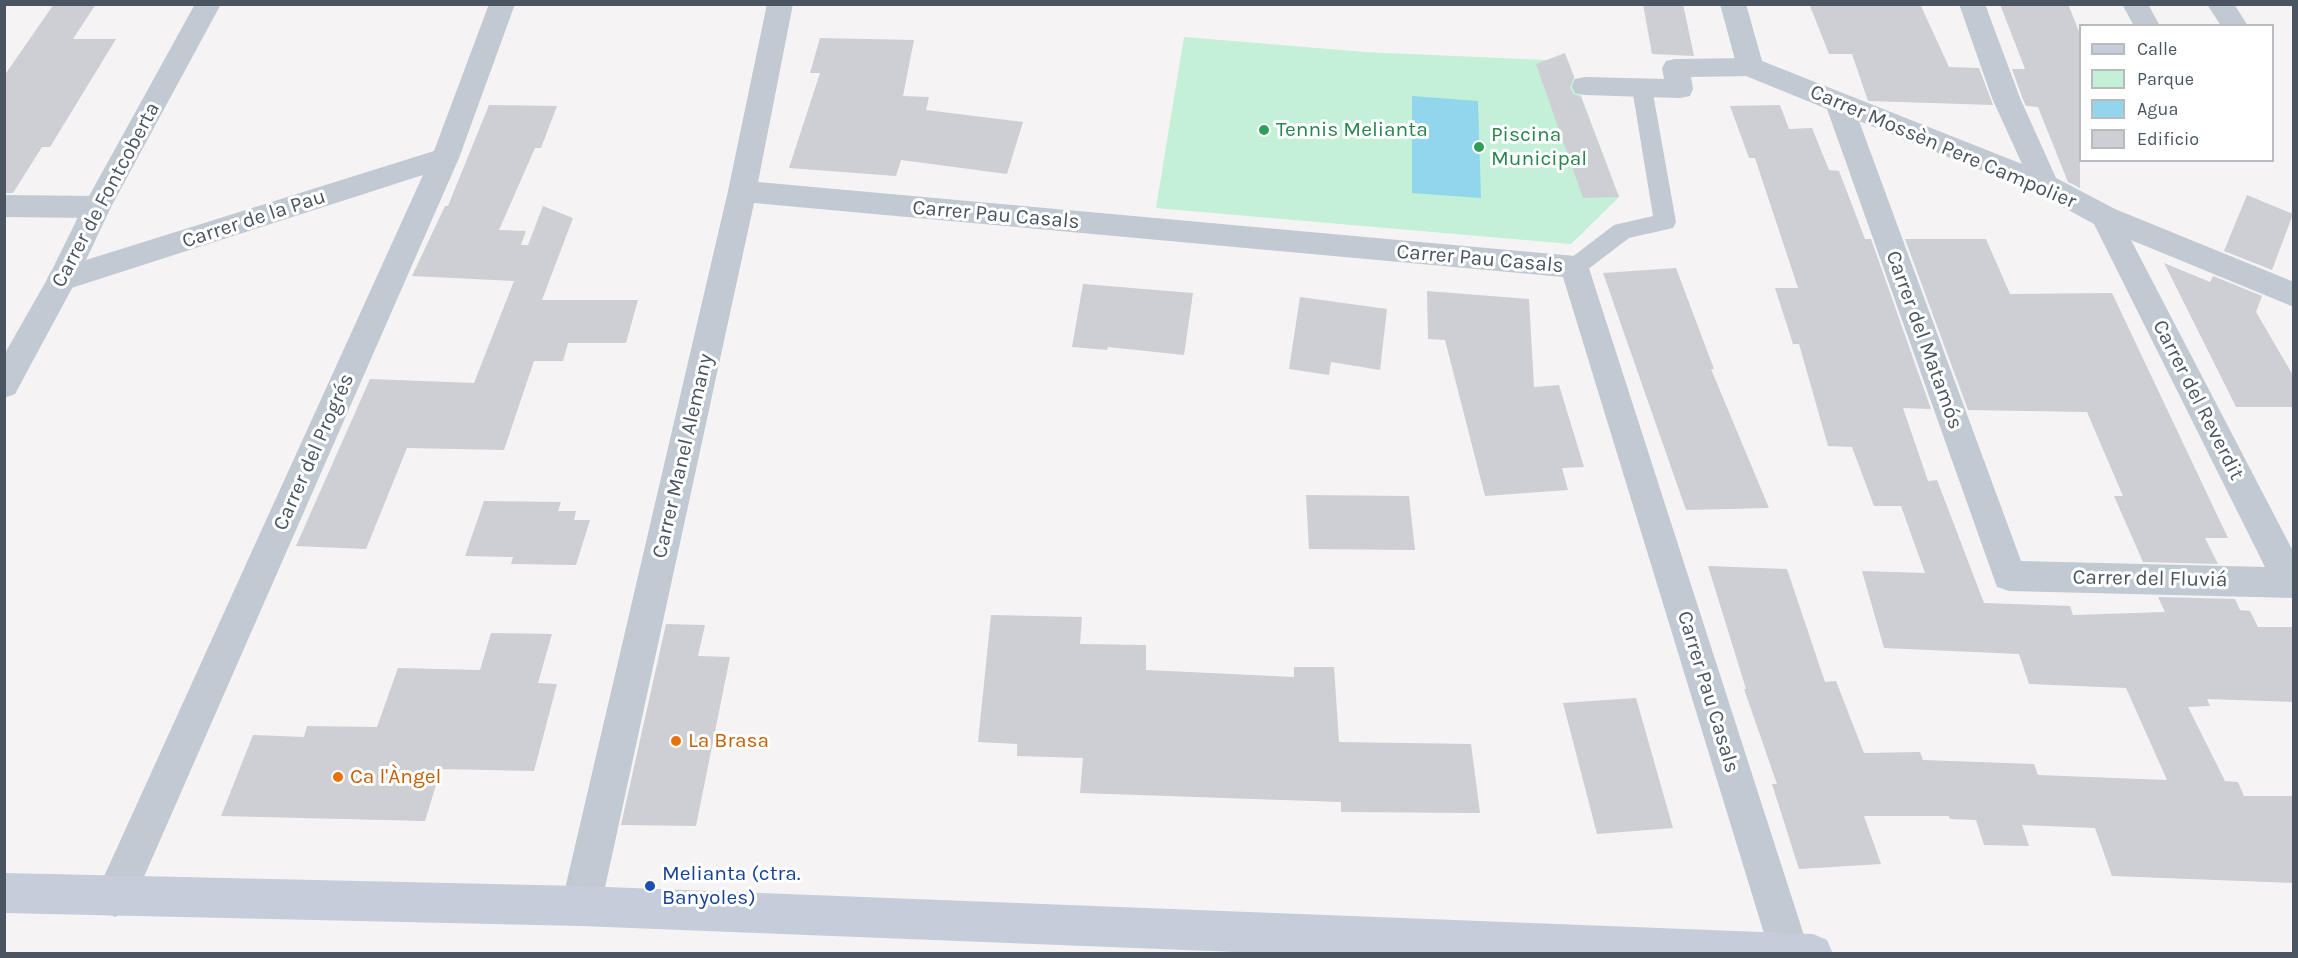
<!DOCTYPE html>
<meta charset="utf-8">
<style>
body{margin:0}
#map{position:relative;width:2298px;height:958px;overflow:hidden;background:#f5f3f3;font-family:Karla,sans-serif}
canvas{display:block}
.frame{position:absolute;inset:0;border:6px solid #4a5561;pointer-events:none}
.legend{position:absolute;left:2079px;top:24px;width:195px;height:138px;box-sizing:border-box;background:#fff;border:2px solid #b7bbc0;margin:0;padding:8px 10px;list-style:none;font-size:18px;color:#4a5561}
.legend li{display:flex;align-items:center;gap:12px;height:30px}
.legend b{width:30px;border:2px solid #b7bbc0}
</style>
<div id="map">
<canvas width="2298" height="958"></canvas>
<div class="frame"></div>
<ul class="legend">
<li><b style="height:8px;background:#c4cdd9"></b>Calle</li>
<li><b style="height:16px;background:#c3f0d6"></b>Parque</li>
<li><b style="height:16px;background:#91d6ed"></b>Agua</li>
<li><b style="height:16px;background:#cdcfd5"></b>Edificio</li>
</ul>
</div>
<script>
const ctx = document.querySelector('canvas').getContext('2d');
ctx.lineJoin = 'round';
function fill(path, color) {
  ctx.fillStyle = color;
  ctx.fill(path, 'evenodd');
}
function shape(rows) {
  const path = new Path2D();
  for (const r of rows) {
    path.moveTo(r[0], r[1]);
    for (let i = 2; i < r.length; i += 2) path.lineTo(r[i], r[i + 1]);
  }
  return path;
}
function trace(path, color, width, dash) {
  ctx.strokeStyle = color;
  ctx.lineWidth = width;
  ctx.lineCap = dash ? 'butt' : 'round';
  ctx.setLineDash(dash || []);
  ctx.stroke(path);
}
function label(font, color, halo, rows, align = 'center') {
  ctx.font = font + ' Karla,sans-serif';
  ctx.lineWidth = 6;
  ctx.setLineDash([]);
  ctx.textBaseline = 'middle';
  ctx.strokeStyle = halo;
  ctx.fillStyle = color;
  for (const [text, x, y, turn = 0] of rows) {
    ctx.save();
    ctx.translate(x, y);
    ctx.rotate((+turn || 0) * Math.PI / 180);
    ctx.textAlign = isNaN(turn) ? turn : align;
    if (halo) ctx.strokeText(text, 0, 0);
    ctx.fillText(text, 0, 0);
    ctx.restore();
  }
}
fill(shape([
 [1184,37,1364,52,1568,61,1619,197,1571,244,1156,208]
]), '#c3f0d6');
fill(shape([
 [1412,96,1478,101,1481,198,1412,193]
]), '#91d6ed');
fill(shape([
 [54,4,96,4,73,39,116,39,50,147,42,147,13,193,4,193,4,76],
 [1643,4,1683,4,1694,56,1652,54],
 [2000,4,2068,4,2080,34,2080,188,2068,182,2038,107,2026,106,2022,97,2012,69,2025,69],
 [1810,6,1921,6,1949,67,1979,68,1993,105,1868,101,1852,54,1829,54],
 [820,38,914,40,903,96,929,97,926,110,1023,122,1007,174,901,160,896,176,789,168,820,73,810,73],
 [1565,53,1574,77,1570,87,1573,94,1581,97,1619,197,1583,198,1536,64],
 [489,105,557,106,541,148,535,148,499,230,526,231,521,245,528,245,543,206,573,218,542,300,638,300,626,343,568,343,563,361,534,361,504,450,407,448,366,549,296,546,370,379,474,383,514,281,412,276,445,206,448,206],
 [1780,105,1789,129,1812,128,1829,170,1839,171,1865,239,1871,239,1931,409,1903,408,1928,481,1937,480,1984,603,2070,606,2073,615,2165,612,2158,597,2235,599,2240,610,2250,611,2258,627,2294,627,2294,702,2207,699,2210,706,2188,707,2225,781,2238,782,2244,796,2294,796,2294,883,2112,876,2095,828,2022,825,2029,846,1984,845,1976,820,1950,819,1949,816,1864,816,1881,864,1799,869,1772,784,1777,784,1744,689,1746,689,1708,566,1787,569,1825,682,1836,681,1864,753,1920,752,1923,760,2034,764,2038,775,2167,780,2126,688,2029,684,2019,654,1884,648,1862,571,1925,573,1901,506,1874,506,1852,447,1828,446,1799,344,1793,344,1775,288,1798,288,1755,158,1749,158,1730,106],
 [2247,195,2293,214,2272,270,2224,251],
 [1905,239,1986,239,2010,294,2112,293,2228,538,2205,538,2218,564,2143,562,2114,496,2123,496,2087,412,1968,410],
 [2164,263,2210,282,2213,276,2262,296,2256,312,2294,377,2294,407,2236,407],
 [1676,268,1714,369,1711,369,1769,508,1686,510,1603,273],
 [1083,284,1193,293,1184,355,1108,347,1107,350,1072,347],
 [1427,291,1529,299,1534,387,1559,385,1584,467,1562,468,1568,490,1485,496,1445,340,1428,339],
 [1300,297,1387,309,1380,370,1331,362,1329,375,1289,369],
 [1306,495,1409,496,1415,550,1309,549],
 [484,501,561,502,558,511,576,511,574,520,590,520,576,565,511,564,513,557,465,556],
 [991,615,1082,617,1080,644,1146,645,1146,670,1294,677,1294,667,1334,667,1339,742,1471,744,1480,813,1341,812,1341,802,1080,793,1083,758,1017,756,1017,744,978,742],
 [666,624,705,625,698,656,730,657,696,826,621,825],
 [491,633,552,634,538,683,557,684,534,771,441,769,425,821,221,816,253,735,304,737,307,726,377,727,398,668,480,670],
 [1636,698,1673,828,1597,834,1563,703]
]), '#cdcfd5');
fill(shape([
 [1642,81,1649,83,1652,88,1676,222,1673,228,1629,238,1583,273,1575,276,1567,273,1564,267,1567,261,1614,225,1653,216,1632,88,1635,83,1642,81]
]), '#c1c9d2');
fill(shape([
 [1750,58,1759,60,1763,67,1759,74,1750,76,1691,77,1693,89,1690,96,1680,98,1585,95,1575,93,1572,86,1575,79,1585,77,1664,79,1662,68,1666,61,1675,59,1750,58]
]), '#c1c9d2');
fill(shape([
 [489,4,515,4,459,158,129,911,115,917,101,911,95,897,101,883,423,175,62,291,51,287,47,279,51,271,434,151,489,4],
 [767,4,793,4,758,182,1575,256,1586,259,1810,954,1770,953,1563,277,754,203,601,906,595,920,581,926,567,920,561,906,728,191,767,4],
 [1720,4,1746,4,1762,61,2022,164,1992,98,1959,4,1985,4,2020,98,2056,178,2115,209,2294,282,2294,307,2131,240,2294,553,2294,598,2009,591,1997,587,1827,109,1741,74,1737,67,1720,4],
 [1859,121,2035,192,2094,224,2265,567,2021,561,1859,121],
 [2122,4,2148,4,2160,26,2134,26,2122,4],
 [2207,4,2234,4,2248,26,2221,26,2207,4],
 [4,195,97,196,107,199,111,207,107,215,97,218,4,217,4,195]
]), '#c1c9d2');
fill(shape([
 [195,4,221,4,111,207,77,279,15,394,4,398,4,355,49,276,83,207,195,4]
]), '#c1c9d2');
fill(shape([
 [4,873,581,886,1813,934,1827,940,1833,954,1286,954,581,926,4,913,4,873]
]), '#c4cdd9');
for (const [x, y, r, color] of [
 [1264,130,6,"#2e9e5b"],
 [1479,147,6,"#2e9e5b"],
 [676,741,6,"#e8710a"],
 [338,777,6,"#e8710a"],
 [650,886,6,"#1a4fb4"]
]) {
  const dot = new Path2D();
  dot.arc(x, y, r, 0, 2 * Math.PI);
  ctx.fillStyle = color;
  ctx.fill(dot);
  trace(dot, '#fff', 2);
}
label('21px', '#27864d', '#fff', [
 ["Tennis Melianta",1276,130],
 ["Piscina",1491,135],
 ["Municipal",1491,159]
], 'left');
label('21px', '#4a5561', '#fff', [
 ["Carrer Mossèn Pere Campolier",1943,147,23],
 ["Carrer de Fontcoberta",106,195,-62],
 ["Carrer Pau Casals",996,215,5],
 ["Carrer de la Pau",254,219,-18],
 ["Carrer Pau Casals",1480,259,5],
 ["Carrer del Matamós",1924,340,70],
 ["Carrer del Reverdit",2198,400,63],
 ["Carrer del Progrés",314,452,-66],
 ["Carrer Manel Alemany",683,456,-77],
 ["Carrer del Fluviá",2150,579,1],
 ["Carrer Pau Casals",1708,692,73]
]);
label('21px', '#c56008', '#fff', [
 ["La Brasa",688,741],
 ["Ca l'Àngel",350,777]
], 'left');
label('21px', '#164399', '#fff', [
 ["Melianta (ctra.",662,874],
 ["Banyoles)",662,898]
], 'left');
</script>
